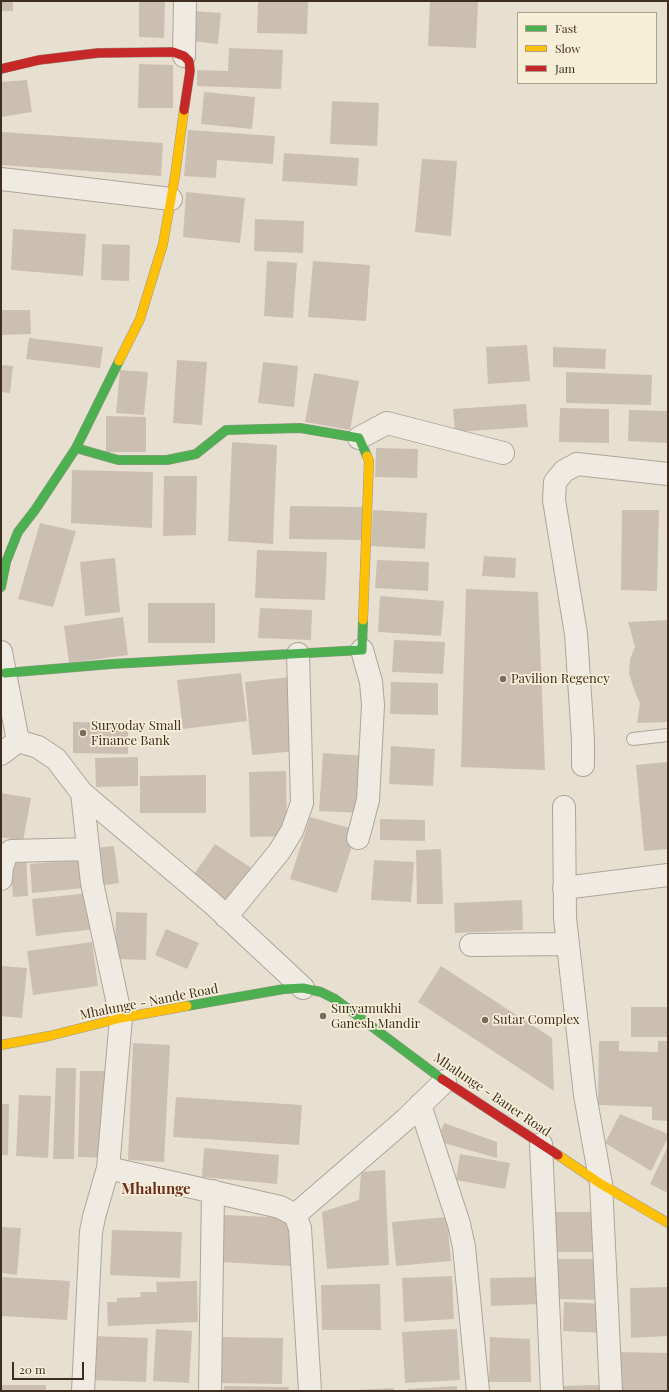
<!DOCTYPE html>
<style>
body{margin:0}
#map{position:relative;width:669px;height:1392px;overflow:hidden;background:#e7e0d1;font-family:"Playfair Display",serif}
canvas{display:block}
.frame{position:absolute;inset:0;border:2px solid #3d2e20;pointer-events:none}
.legend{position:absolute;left:517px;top:12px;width:140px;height:72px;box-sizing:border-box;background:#f7eed8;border:1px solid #ada18e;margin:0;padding:5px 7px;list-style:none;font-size:12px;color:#3d2e20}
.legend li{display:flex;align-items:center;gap:8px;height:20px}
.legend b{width:20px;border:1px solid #ada18e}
.scale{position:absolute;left:12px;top:1362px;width:72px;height:18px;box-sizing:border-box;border:2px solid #3d2e20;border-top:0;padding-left:5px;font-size:12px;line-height:14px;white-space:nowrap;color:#3d2e20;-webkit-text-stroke:3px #f7eed8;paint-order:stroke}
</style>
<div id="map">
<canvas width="669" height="1392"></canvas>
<div class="frame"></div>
<ul class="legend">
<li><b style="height:5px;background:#4caf50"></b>Fast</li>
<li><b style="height:5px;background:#ffc107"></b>Slow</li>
<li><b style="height:5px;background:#c62828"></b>Jam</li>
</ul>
<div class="scale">20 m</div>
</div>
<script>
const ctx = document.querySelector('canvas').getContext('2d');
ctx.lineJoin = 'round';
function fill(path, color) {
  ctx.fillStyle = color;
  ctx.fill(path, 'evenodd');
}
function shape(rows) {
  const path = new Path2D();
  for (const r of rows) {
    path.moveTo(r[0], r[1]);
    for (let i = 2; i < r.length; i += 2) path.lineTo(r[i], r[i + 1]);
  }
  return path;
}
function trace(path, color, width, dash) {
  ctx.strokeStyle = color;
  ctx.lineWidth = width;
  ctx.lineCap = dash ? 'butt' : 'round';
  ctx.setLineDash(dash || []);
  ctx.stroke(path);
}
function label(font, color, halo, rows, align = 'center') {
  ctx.font = font + ' "Playfair Display",serif';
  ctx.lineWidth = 3.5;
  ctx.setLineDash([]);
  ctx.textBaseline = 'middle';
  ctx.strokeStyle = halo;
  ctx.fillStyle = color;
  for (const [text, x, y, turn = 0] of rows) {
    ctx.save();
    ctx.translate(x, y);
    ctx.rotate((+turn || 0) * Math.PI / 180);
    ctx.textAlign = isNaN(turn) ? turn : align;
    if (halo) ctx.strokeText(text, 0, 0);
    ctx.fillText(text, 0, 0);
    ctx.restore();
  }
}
fill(shape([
 [1,1,13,1,13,11,1,11],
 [139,1,165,1,164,38,139,37],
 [258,1,308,1,307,34,257,33],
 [430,1,478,1,476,48,428,46],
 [194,11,221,13,218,44,191,41],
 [229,48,283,50,281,89,197,86,197,70,228,71],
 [139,64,173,65,173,108,138,108],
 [27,80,32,112,1,117,1,82],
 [204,92,255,97,252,129,201,124],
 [332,101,379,103,377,146,330,144],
 [188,130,275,136,273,164,217,160,216,178,184,176],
 [1,132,163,143,161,176,1,165],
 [284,153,359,158,357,186,282,181],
 [422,159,457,161,451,236,415,232],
 [186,192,245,198,240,243,183,237],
 [255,219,304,221,303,253,254,251],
 [13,229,86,234,83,276,11,270],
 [102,244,130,245,129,281,101,280],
 [267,261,297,263,293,318,264,316],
 [313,261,370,265,366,321,308,317],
 [1,310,30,310,31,334,1,335],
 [29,338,103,347,100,368,26,359],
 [527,345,530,381,488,384,486,347],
 [553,347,606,349,605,369,553,367],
 [177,360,207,362,202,425,173,423],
 [263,362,298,366,294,407,258,403],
 [1,365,13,366,10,393,1,392],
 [120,370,148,372,144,415,116,413],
 [566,372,652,375,651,405,566,403],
 [314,373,359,381,350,430,305,422],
 [526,404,528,427,455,432,453,409],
 [560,408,609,409,609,443,559,442],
 [629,410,668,411,668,443,628,441],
 [106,416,146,417,146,452,106,452],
 [232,442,277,445,273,544,228,541],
 [376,448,418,449,417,478,375,477],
 [72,470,153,472,152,528,71,523],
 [164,476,197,476,196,535,163,536],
 [290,506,362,507,362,540,289,539],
 [373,510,427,513,425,549,371,546],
 [622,510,659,510,657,591,621,590],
 [40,523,76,531,53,607,18,599],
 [257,550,327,552,325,600,255,598],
 [484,556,516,558,515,578,482,576],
 [115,558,120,612,85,616,80,562],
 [377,560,429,562,428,591,375,588],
 [466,589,538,592,545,770,461,767],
 [380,596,444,601,441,636,378,632],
 [148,603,215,603,215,643,148,643],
 [260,608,312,610,311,640,258,638],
 [123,617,128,655,69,663,64,626],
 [668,620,668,722,637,723,640,703,636,695,629,674,630,659,635,647,628,622],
 [394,640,445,642,443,674,392,672],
 [241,673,247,721,183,729,177,680],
 [290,677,297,751,252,755,245,682],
 [391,682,438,683,438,715,390,714],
 [73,722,128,723,128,754,73,753],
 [391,746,435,749,433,786,389,784],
 [323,753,365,756,361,813,319,811],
 [138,757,138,786,96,787,95,758],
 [668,762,668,849,644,851,636,765],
 [286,771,287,836,250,837,249,772],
 [206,775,206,813,140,813,140,776],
 [1,793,31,798,23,841,1,837],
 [310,817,357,830,337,893,290,879],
 [380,819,425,820,425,841,380,840],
 [215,844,256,871,232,905,192,877],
 [114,846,119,883,99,886,93,848],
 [441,849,443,904,417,904,416,850],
 [26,852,28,896,13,897,10,853],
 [82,860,84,888,32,893,30,864],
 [374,860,414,862,411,902,371,900],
 [90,893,95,929,36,936,32,899],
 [522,900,523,930,455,933,454,903],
 [116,912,147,913,146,960,115,959],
 [166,929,199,943,187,969,155,955],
 [92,942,98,986,33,995,27,951],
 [1,966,27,968,22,1018,1,1016],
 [441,966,552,1038,554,1091,418,1002],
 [631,1007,668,1007,668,1037,631,1037],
 [599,1041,619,1041,619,1051,658,1052,658,1041,668,1041,668,1121,652,1120,652,1107,598,1105],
 [133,1043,170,1045,164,1162,128,1160],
 [56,1068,76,1068,74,1159,53,1159],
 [80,1071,110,1071,108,1158,78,1157],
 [19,1095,51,1096,48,1158,16,1156],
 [176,1097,302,1105,299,1145,173,1137],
 [1,1104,9,1104,8,1155,1,1155],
 [620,1114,668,1134,668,1138,651,1171,605,1143],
 [444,1123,497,1142,497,1158,437,1141],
 [668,1146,668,1193,650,1184],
 [204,1148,279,1155,277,1184,202,1177],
 [460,1154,510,1163,505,1189,456,1180],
 [385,1170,389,1265,327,1269,322,1212,359,1200,361,1172],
 [552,1212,599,1212,599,1252,551,1252],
 [223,1215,292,1218,290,1266,221,1262],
 [447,1217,451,1261,396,1266,392,1222],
 [1,1227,21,1228,17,1275,1,1273],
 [112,1230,182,1232,180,1278,110,1275],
 [558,1259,604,1259,604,1300,558,1299],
 [452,1276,454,1319,404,1322,402,1278],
 [1,1277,70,1281,67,1320,1,1316],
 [540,1277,541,1304,491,1306,490,1278],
 [197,1281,198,1322,108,1326,107,1302,117,1302,117,1298,141,1297,140,1292,157,1292,156,1282],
 [380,1284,381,1330,322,1330,321,1285],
 [668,1287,668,1336,631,1338,630,1288],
 [564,1302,604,1304,603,1333,563,1331],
 [156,1329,192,1331,189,1383,153,1381],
 [457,1329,460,1380,405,1383,402,1332],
 [92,1336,148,1338,146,1382,91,1380],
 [221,1337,283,1338,282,1384,220,1383],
 [490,1337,530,1339,531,1382,489,1382],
 [619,1352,668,1353,668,1391,621,1391],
 [1,1385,46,1385,46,1391,1,1391],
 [600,1385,600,1391,559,1391,559,1386],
 [224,1386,289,1387,288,1391,224,1391],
 [457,1386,457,1391,408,1391,407,1389],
 [394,1388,394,1391,353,1391,353,1390]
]), '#cbbfb2');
const lane = shape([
 [633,739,668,735]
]);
const street = shape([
 [184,56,185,1],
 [1,179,171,199],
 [359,438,387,423,503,453],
 [1,652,18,741],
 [18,741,38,747,56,759,82,793,212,903,303,988],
 [1,754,18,741],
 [583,765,583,740,576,634,554,500,555,482,564,471,577,464,668,474],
 [82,793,92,883,121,1018,108,1168,94,1217,91,1232,83,1391],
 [564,807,565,918,585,1095,601,1184,611,1391],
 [358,838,368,800,373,705,371,682,362,650],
 [1,879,2,867,6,856,11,851,88,849],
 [564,888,668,875],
 [226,917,279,852,292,831,302,803,298,654],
 [471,945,568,944],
 [420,1105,459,1224,464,1247,478,1391],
 [541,1144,552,1391],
 [108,1168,280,1207,295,1215,300,1228,310,1391],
 [295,1215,406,1119,445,1081],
 [210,1391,213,1191]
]);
const fast = shape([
 [76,448,118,460,167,460,196,454,226,430,300,428,359,438,367,456],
 [1,587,6,562,18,532,35,510,76,448,119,361],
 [5,673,112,664,362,650,363,620],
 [187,1006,284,989,303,988,321,992,335,999,442,1079]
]);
const slow = shape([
 [119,361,140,319,163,244,175,176,184,110],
 [363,620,369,461,367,456],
 [1,1045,49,1036,121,1018,187,1006],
 [558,1155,601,1184,668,1223]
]);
const jam = shape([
 [1,69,39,60,98,53,173,52,184,56,189,61,190,71,184,110],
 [442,1079,558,1155]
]);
trace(lane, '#ada599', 14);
trace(street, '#ada599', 24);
trace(fast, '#9c958a', 10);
trace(slow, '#9c958a', 10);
trace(jam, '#9c958a', 10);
trace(lane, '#efebe3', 12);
trace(street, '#efebe3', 22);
trace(fast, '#4caf50', 9);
trace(slow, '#ffc107', 9);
trace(jam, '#c62828', 9);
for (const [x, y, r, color] of [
 [503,679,4,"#786c5e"],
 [83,733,4,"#786c5e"],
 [323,1016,4,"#786c5e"],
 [485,1020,4,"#786c5e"]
]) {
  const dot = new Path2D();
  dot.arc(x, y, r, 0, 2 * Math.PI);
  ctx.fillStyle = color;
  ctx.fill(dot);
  trace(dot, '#f7eed8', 1.5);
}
label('13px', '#3d2e20', '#f7eed8', [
 ["Pavilion Regency",511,679],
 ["Suryoday Small",91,726],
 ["Finance Bank",91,741],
 ["Suryamukhi",331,1009],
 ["Ganesh Mandir",331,1024],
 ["Sutar Complex",493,1020]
], 'left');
label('13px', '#3d2e20', '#f7eed8', [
 ["Mhalunge - Nande Road",149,1002,-11],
 ["Mhalunge - Baner Road",492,1095,34]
]);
label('bold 15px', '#6b2e1e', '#f7eed8', [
 ["Mhalunge",156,1189]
]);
</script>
